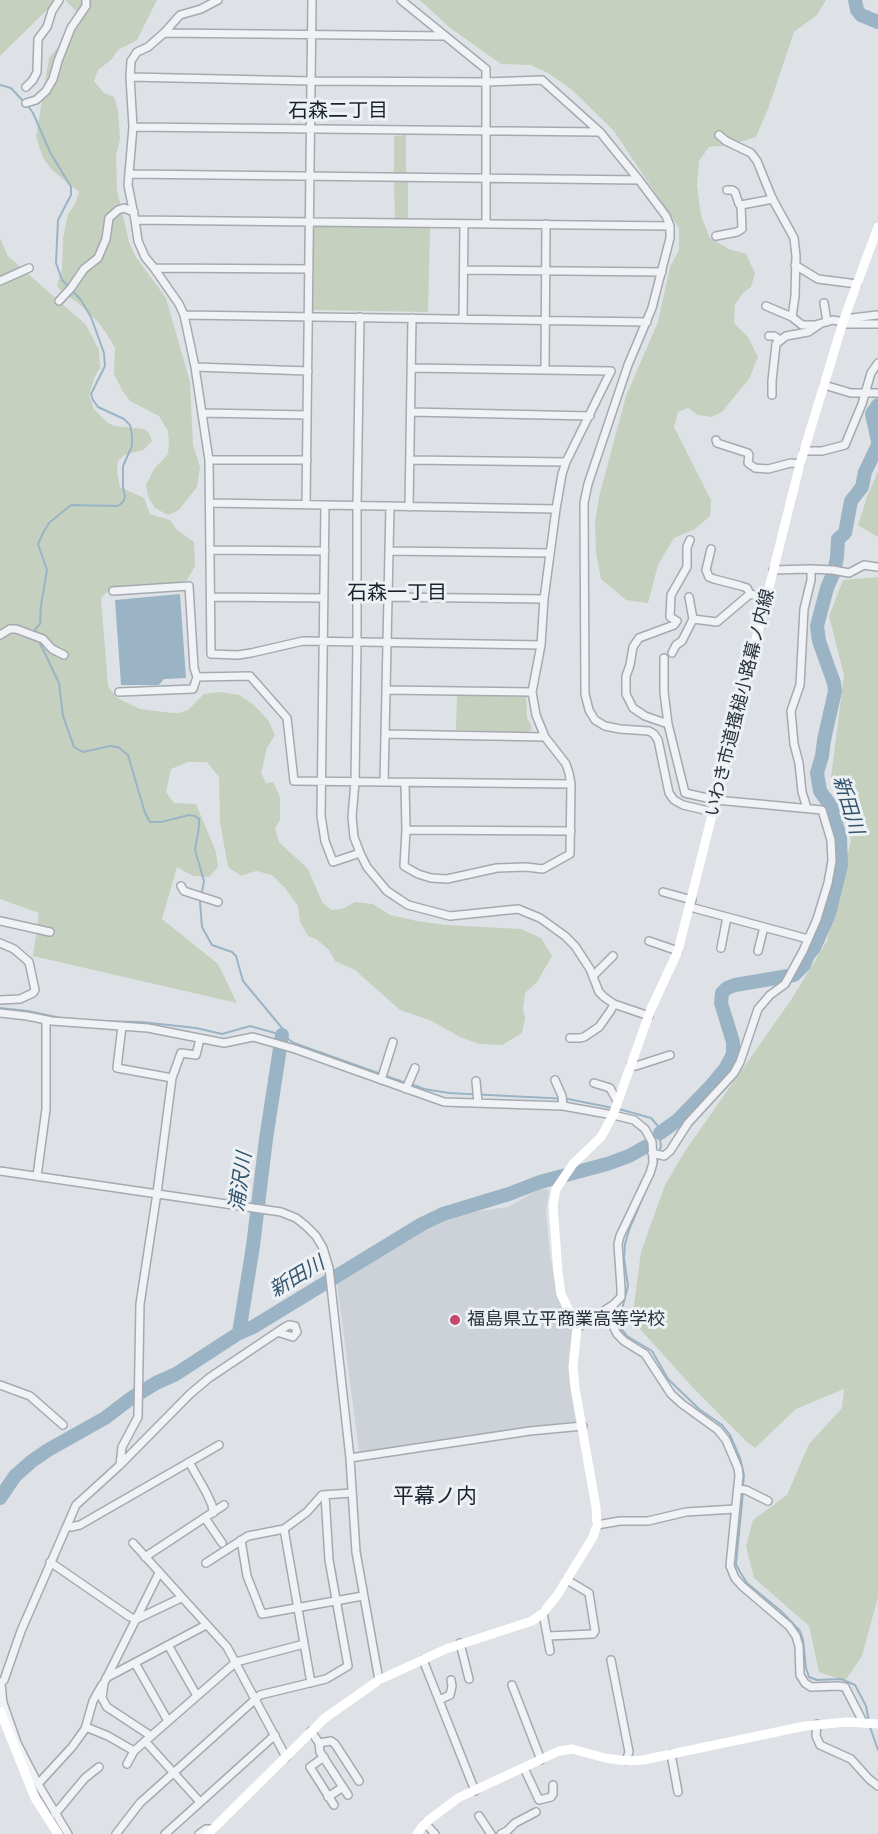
<!DOCTYPE html>
<meta charset="utf-8">
<style>
body{margin:0}
canvas{display:block;background:#dee2e6}
</style>
<canvas width="878" height="1834"></canvas>
<script>
const ctx = document.querySelector('canvas').getContext('2d');
ctx.lineJoin = 'round';
function fill(path, color) {
  ctx.fillStyle = color;
  ctx.fill(path, 'evenodd');
}
function shape(rows) {
  const path = new Path2D();
  for (const r of rows) {
    path.moveTo(r[0], r[1]);
    for (let i = 2; i < r.length; i += 2) path.lineTo(r[i], r[i + 1]);
  }
  return path;
}
function trace(path, color, width, dash) {
  ctx.strokeStyle = color;
  ctx.lineWidth = width;
  ctx.lineCap = dash ? 'butt' : 'round';
  ctx.setLineDash(dash || []);
  ctx.stroke(path);
}
function label(font, color, halo, rows, align = 'center') {
  ctx.font = font + ' Inter,"Noto Sans JP",sans-serif';
  ctx.lineWidth = 6;
  ctx.setLineDash([]);
  ctx.textBaseline = 'middle';
  ctx.strokeStyle = halo;
  ctx.fillStyle = color;
  for (const [text, x, y, turn = 0] of rows) {
    ctx.save();
    ctx.translate(x, y);
    ctx.rotate((+turn || 0) * Math.PI / 180);
    ctx.textAlign = isNaN(turn) ? turn : align;
    if (halo) ctx.strokeText(text, 0, 0);
    ctx.fillText(text, 0, 0);
    ctx.restore();
  }
}
fill(shape([
 [541,1188,547,1189,549,1192,546,1212,550,1255,558,1296,573,1330,577,1422,359,1452,337,1283,400,1240,434,1222,466,1213,508,1207]
]), '#ccd2d8');
fill(shape([
 [0,0,57,0,0,56],
 [65,0,157,0,137,40,118,50,111,60,98,70,94,81,104,93,114,97,118,110,120,139,116,155,117,190,129,242,136,257,166,298,190,382,193,445,200,467,197,487,179,510,168,515,155,508,148,496,146,485,154,469,168,454,169,442,168,431,159,416,130,401,122,390,114,374,115,348,108,336,98,322,77,302,65,295,57,286,62,269,63,238,68,214,75,204,79,192,52,170,43,158,36,137,49,58,65,39,80,15],
 [420,0,826,0,817,15,794,32,768,109,756,137,731,145,709,147,699,161,697,185,701,216,710,238,729,249,746,254,755,273,751,287,744,292,735,304,734,323,748,337,758,357,749,379,722,412,711,417,698,415,688,408,678,412,674,427,711,500,710,516,695,529,674,538,658,565,648,603,626,600,601,579,596,553,595,523,599,497,626,396,658,322,670,267,679,250,679,228,613,130,571,89,548,73,531,65,501,64,449,27],
 [406,135,406,174,394,174,394,136],
 [394,181,408,181,408,220,395,220],
 [319,225,430,228,428,312,313,310,314,228],
 [0,238,8,256,86,325,99,350,100,368,95,376,89,395,94,409,108,423,115,426,144,429,149,433,152,441,143,450,124,455,118,461,117,472,120,487,144,498,150,514,170,520,177,530,194,542,195,566,187,580,169,587,111,588,101,598,108,686,116,697,140,709,172,713,179,713,188,710,204,694,220,692,239,695,253,704,268,720,275,735,267,748,261,773,266,783,273,782,280,797,280,820,275,829,279,842,308,869,322,902,331,910,342,909,355,902,373,904,390,915,417,921,446,925,521,929,541,938,552,956,537,982,525,993,523,1009,525,1018,522,1033,502,1045,479,1044,460,1037,432,1021,400,1010,355,970,335,961,329,950,316,939,308,936,300,922,298,906,285,888,272,875,256,871,241,876,228,867,220,822,219,777,207,762,188,762,171,769,166,792,174,803,196,804,216,852,218,867,209,877,193,876,177,867,162,919,218,964,237,1003,33,956,39,913,0,899],
 [878,471,878,537,858,525,867,497],
 [878,577,878,1597,862,1656,845,1681,819,1672,809,1626,754,1578,746,1546,753,1520,787,1495,809,1444,842,1408,844,1389,796,1409,755,1448,746,1441,695,1390,632,1320,641,1252,665,1185,685,1151,791,1000,827,941,851,840,831,777,844,675,829,616,843,580],
 [457,695,526,697,527,718,531,725,532,730,526,733,456,730]
]), '#c5d0bf');
fill(shape([
 [180,594,186,678,164,679,159,685,121,685,115,600]
]), '#9ab4c5');
trace(shape([
 [0,85,11,88,24,102],
 [28,106,33,113,50,152,71,187,71,195,58,220,56,263,62,280,81,300,91,317,104,353,105,366,91,394,93,400,98,407,124,419,130,425,132,435,132,446,123,466,123,487,125,497,123,502,118,506,71,505,49,523,43,533,38,544,47,570,41,605,40,624,35,629,36,633],
 [38,639,59,683,63,716,74,747,83,752,110,746,118,747,128,755,145,813,150,822,161,822,189,815,195,816,199,819,199,827,195,850,204,881,200,902,202,927,212,945,232,952,236,956,243,981,282,1028,282,1035],
 [0,1008,28,1011,65,1019],
 [91,1021,141,1022,196,1028,222,1034,250,1026,282,1035,294,1043,406,1083],
 [411,1084,424,1089,449,1093,568,1099,613,1108],
 [619,1109,651,1118,658,1126,661,1146,656,1166],
 [650,1180,629,1230,625,1244,624,1258,628,1286,620,1317,622,1330,627,1336,652,1351,668,1379,699,1409,722,1425,730,1435,740,1458,744,1475,743,1486],
 [743,1492,736,1564,740,1572,747,1583,782,1612,800,1631,803,1640,806,1668,809,1677,817,1680,841,1679,855,1685,866,1706,869,1722],
 [870,1727,878,1750]
]), '#9ab4c5', 2);
trace(shape([
 [855,0,857,10,861,15,878,22],
 [878,405,872,414,878,441],
 [660,1133,678,1120,711,1086,725,1069,731,1058,733,1053,733,1042,721,1003,722,993,727,988,735,985,794,975,804,965,808,955,814,948,829,914,841,865,840,837,831,806,820,791,817,773,822,756,824,740,835,691,834,683,819,641,817,626,827,588,834,572,837,557,838,539,845,533,851,501,862,487,865,472,878,445],
 [239,1333,253,1246,266,1139,282,1035],
 [0,1498,15,1476,32,1461,48,1450,105,1418,130,1399,156,1383,176,1374,239,1333,253,1327,422,1224,443,1214,509,1194,540,1182,607,1164,629,1156,645,1147]
]), '#9ab4c5', 14);
const street = shape([
 [218,0,201,9,180,15,164,33,148,47,137,52,131,61,130,77,133,127,128,185,135,220,138,241,145,257,154,268,179,304,184,315,195,367,209,460,211,654,238,655,251,653,303,641,541,645],
 [401,0,486,69,486,224],
 [164,33,445,36],
 [130,77,311,81,486,82,542,80,600,132,639,180,666,216,670,226,670,238,652,308,628,365,588,484,584,503,585,694,589,710,595,720,605,726,620,729,649,731,654,734,658,740,669,793,674,800,683,805,713,812],
 [26,87,33,80,37,72,38,39,47,27,52,11,59,0],
 [26,103,36,100,46,91,53,79,58,61,71,28,86,6,86,0],
 [133,127,600,132],
 [719,135,726,141,751,153,757,161,772,198,794,238,796,256,795,296,792,317],
 [129,174,639,180],
 [727,190,732,190,735,192,739,204,741,205,773,199],
 [135,220,670,226],
 [716,236,737,232,742,229,741,205],
 [795,265,818,279,857,284],
 [154,268,309,269],
 [464,270,662,272],
 [0,281,29,268],
 [59,301,71,288,84,269,98,258,106,239,109,218,118,210,124,208,134,212],
 [824,303,827,322],
 [766,306,792,317,802,325,815,325,833,320,843,322],
 [184,315,647,322],
 [360,317,357,506,357,642,355,782,352,817,354,837,360,853,367,867,387,891,408,905,450,916,518,909,540,918,565,936,575,946,590,969,599,992,604,997,614,1004,649,1016],
 [463,319,464,224],
 [844,319,877,315],
 [842,324,878,324],
 [769,336,774,336,780,340],
 [195,367,308,371],
 [545,369,546,224],
 [824,385,851,393,878,393],
 [772,395,772,381,776,344,786,336,808,332,820,324],
 [411,412,590,416],
 [203,413,307,415],
 [716,440,717,443,748,453,749,455,748,463,755,468,768,469,791,463,800,464],
 [804,451,822,451,845,445,862,404,871,373,878,363],
 [209,460,307,460],
 [410,460,566,462],
 [210,503,556,509],
 [306,505,312,0],
 [325,505,321,816,325,841,333,862,360,853],
 [409,507,412,318],
 [711,549,706,570,709,577,714,579,741,586,747,588,750,594,766,598],
 [210,550,325,551],
 [389,551,550,553],
 [773,570,809,569,833,570,849,573,864,565,877,567],
 [113,591,189,586,194,668,197,677,193,689,119,692],
 [211,597,324,598],
 [388,597,544,599],
 [693,619,717,622,750,594],
 [0,635,10,629,16,629,43,639,52,649,64,655],
 [672,653,676,645,682,641,693,619,689,597],
 [197,677,250,676,287,718,294,781,571,784],
 [386,690,532,692],
 [668,724,645,716,633,708,626,694,626,676,630,665,633,647,639,638,674,625,677,621,670,617,671,595,687,567,687,547,690,540],
 [385,734,545,737],
 [384,782,390,506],
 [405,783,406,830,404,866,418,874,431,878,447,879,497,868,526,867,543,869,570,854,571,784,569,773,566,764,545,737,536,715,532,692,541,645,544,599,556,509,562,474,566,462,611,371,411,368],
 [807,808,802,792,799,763,794,744,791,711,800,685,804,609,811,580,811,569],
 [406,830,571,831],
 [181,886,184,891,218,902],
 [663,892,692,900],
 [690,907,808,939],
 [0,921,50,932],
 [649,941,678,951],
 [0,943,14,949,29,962,35,990,33,993,20,999,0,1000],
 [721,948,727,917],
 [758,951,764,927],
 [593,976,613,956],
 [0,1013,27,1016,52,1021,148,1028,224,1043,253,1037,295,1049,444,1102,563,1106,613,1115,634,1120,640,1125,645,1129,652,1142,653,1163,650,1173,620,1236,618,1244,621,1288,621,1297,613,1305,612,1319,614,1328,617,1334,624,1341,645,1354,671,1394,682,1404,718,1430,726,1440,738,1468,739,1475,730,1566,735,1578,742,1586,789,1626,796,1636,799,1646,800,1675,805,1683,811,1687,838,1686,845,1687,863,1722],
 [122,1026,117,1068,172,1078],
 [570,1038,580,1038,584,1037,599,1027,611,1010,614,1004],
 [631,1065,636,1066,670,1055],
 [381,1080,393,1042],
 [555,1080,562,1096,563,1106],
 [476,1081,478,1103],
 [594,1083,610,1088,617,1101],
 [406,1089,415,1068],
 [652,1153,664,1156,670,1151,688,1123,734,1073,740,1062,758,1009,770,995,785,984,803,951,817,919,828,883,832,861,831,840,822,810,716,800,685,793,668,724,664,692,664,658],
 [0,1171,281,1212,296,1218,306,1226,316,1236,323,1248,329,1268,350,1458,356,1552,379,1680],
 [37,1176,46,1109,46,1020],
 [577,1328,613,1305],
 [0,1385,30,1396,63,1425],
 [350,1458,530,1431,583,1426],
 [189,1462,206,1492,212,1505,213,1513],
 [120,1465,190,1394,209,1378,285,1327,289,1325,295,1326,297,1332,293,1337,277,1332],
 [738,1489,746,1490,768,1501],
 [205,1518,222,1543],
 [597,1525,620,1521,648,1521,686,1512,735,1509],
 [67,1526,71,1527,80,1525,219,1445],
 [284,1529,311,1683],
 [241,1540,247,1576,262,1614,363,1596],
 [133,1543,227,1647,286,1757],
 [145,1557,224,1505],
 [50,1562,130,1617,137,1619,181,1598],
 [206,1563,248,1536,284,1529,307,1512,322,1495,352,1493],
 [543,1613,550,1651],
 [548,1636,593,1634,595,1631,589,1593,567,1580],
 [460,1643,469,1679],
 [168,1645,197,1696],
 [423,1660,475,1791],
 [611,1660,629,1752,626,1761],
 [135,1663,168,1721],
 [106,1678,206,1625],
 [0,1684,4,1680,21,1631,76,1505,120,1465,122,1447,138,1417,140,1304,157,1193,172,1078,181,1053,196,1055,200,1039],
 [1,1684,3,1703,17,1743,38,1784,68,1834],
 [512,1685,541,1760],
 [439,1700,450,1695,452,1686,451,1680],
 [817,1724,816,1736,820,1745,851,1759,869,1779,878,1786],
 [86,1727,108,1736,134,1751],
 [311,1731,319,1743,320,1752,348,1795],
 [151,1736,107,1707,102,1698,104,1683,159,1573],
 [145,1741,200,1802],
 [319,1743,331,1741,335,1744,359,1781],
 [671,1754,678,1792],
 [324,1757,310,1767,334,1805],
 [127,1764,134,1751,236,1662,304,1644],
 [524,1768,539,1800,551,1797,553,1794,553,1785],
 [38,1784,72,1747,85,1729,93,1701,102,1685],
 [328,1797,343,1787],
 [55,1814,85,1778,99,1767],
 [479,1816,491,1834],
 [425,1823,435,1834],
 [116,1834,140,1803,260,1695,326,1679,348,1666,329,1560,325,1495],
 [165,1834,275,1735],
 [199,1834,206,1829,213,1829],
 [501,1834,507,1831,515,1823,536,1812]
]);
trace(street, '#a4aab0', 10);
trace(street, '#f0f2f5', 7);
trace(shape([
 [0,1711,35,1798,58,1834],
 [208,1834,325,1718,379,1680,446,1649,532,1621,543,1613,558,1594,593,1537,597,1525,596,1507,575,1388,573,1366,577,1328,561,1294,558,1272,553,1206,556,1189,573,1164,601,1137,613,1115,651,1009,678,951,800,464,844,319,878,227],
 [417,1834,425,1823,458,1798,559,1751,572,1749,605,1758,626,1761,643,1760,805,1726,847,1722,878,1724]
]), '#fff', 9);
for (const [x, y, r, color] of [
 [455,1320,6,"#c6486b"]
]) {
  const dot = new Path2D();
  dot.arc(x, y, r, 0, 2 * Math.PI);
  ctx.fillStyle = color;
  ctx.fill(dot);
  trace(dot, '#edf1f4', 2);
}
label('18px', '#28323c', '#edf1f4', [
 ["いわき市道搔槌小路幕ノ内線",740,703,-76]
]);
label('18px', '#28323c', '#edf1f4', [
 ["福島県立平商業高等学校",467,1320]
], 'left');
label('20px', '#1a232d', '#edf1f4', [
 ["石森二丁目",338,111],
 ["石森一丁目",397,593]
]);
label('italic 20px', '#34556e', '#edf1f4', [
 ["新田川",848,805,73],
 ["浦沢川",241,1182,-82],
 ["新田川",297,1277,-31]
]);
label('21px', '#1a232d', '#edf1f4', [
 ["平幕ノ内",435,1497]
]);
</script>
